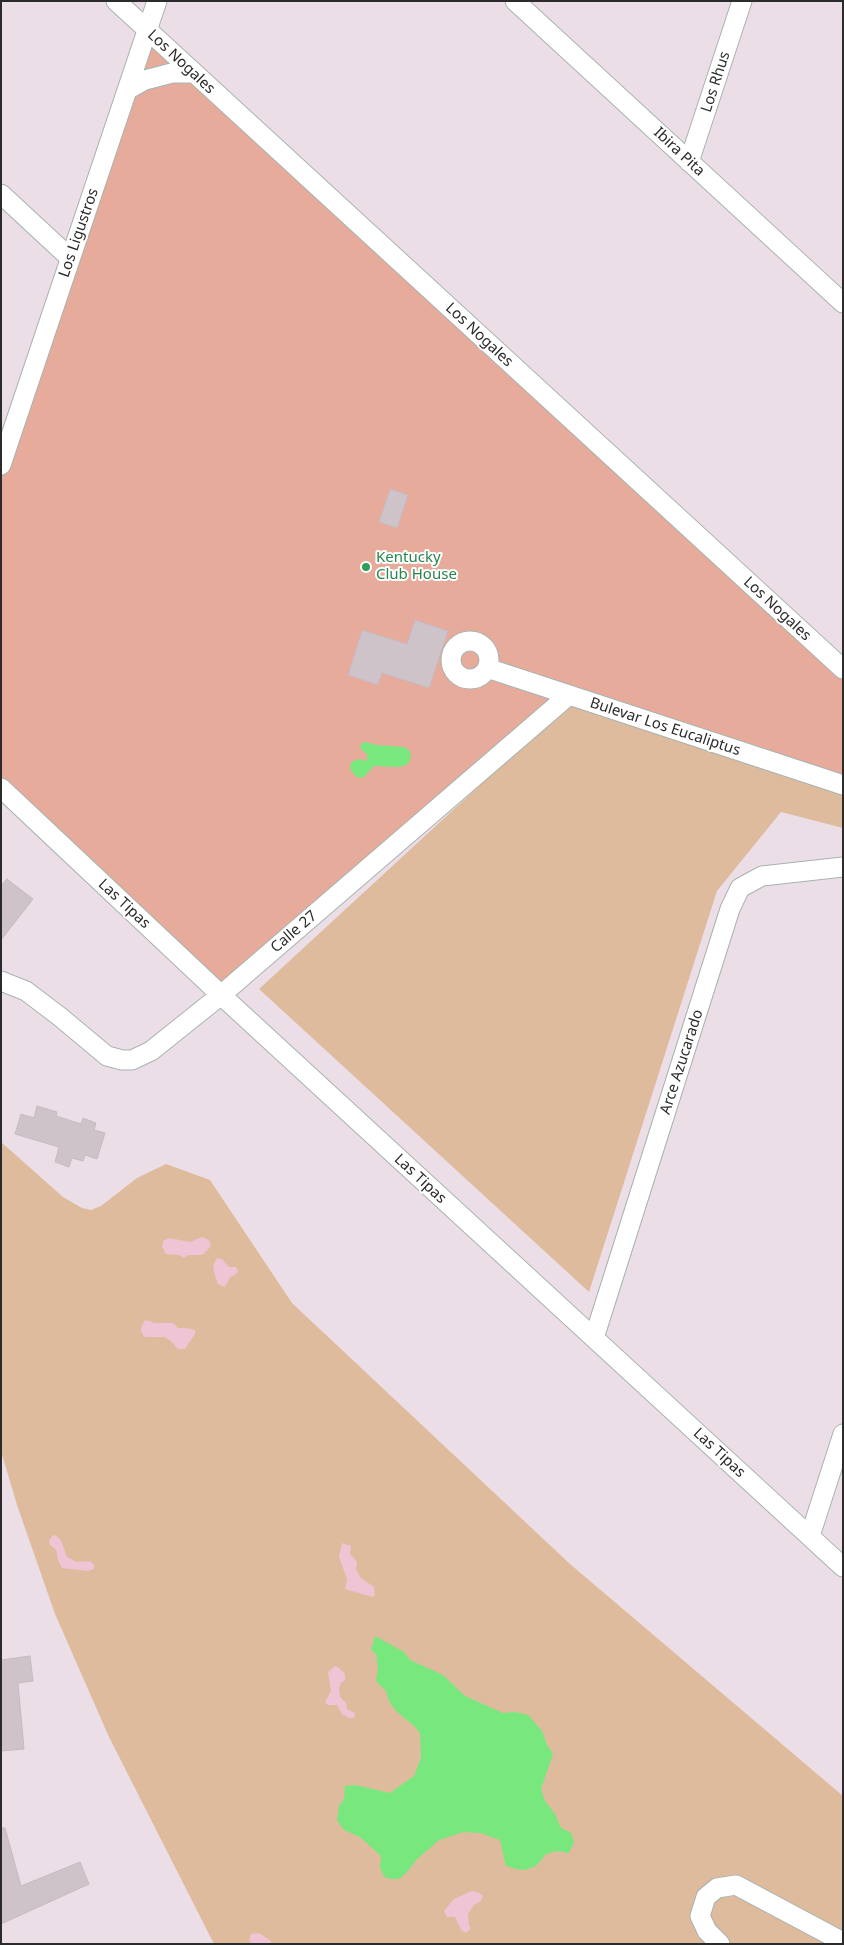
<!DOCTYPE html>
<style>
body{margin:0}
#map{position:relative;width:844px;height:1945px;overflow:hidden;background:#ecdee7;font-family:"Noto Sans",sans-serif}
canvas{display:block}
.frame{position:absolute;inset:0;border:2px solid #2b2b2b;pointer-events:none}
</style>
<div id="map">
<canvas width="844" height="1945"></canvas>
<div class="frame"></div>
</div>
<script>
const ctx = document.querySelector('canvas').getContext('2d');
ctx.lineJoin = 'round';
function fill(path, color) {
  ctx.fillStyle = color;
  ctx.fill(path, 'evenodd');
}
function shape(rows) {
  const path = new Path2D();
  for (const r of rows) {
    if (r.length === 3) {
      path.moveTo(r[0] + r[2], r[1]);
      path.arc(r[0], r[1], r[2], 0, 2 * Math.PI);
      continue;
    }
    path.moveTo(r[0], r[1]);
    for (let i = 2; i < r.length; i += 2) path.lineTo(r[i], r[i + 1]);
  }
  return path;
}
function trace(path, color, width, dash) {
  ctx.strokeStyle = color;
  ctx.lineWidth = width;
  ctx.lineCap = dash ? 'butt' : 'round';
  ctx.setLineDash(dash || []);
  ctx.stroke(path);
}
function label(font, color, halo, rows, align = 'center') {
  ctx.font = font + ' "Noto Sans",sans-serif';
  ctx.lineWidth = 4;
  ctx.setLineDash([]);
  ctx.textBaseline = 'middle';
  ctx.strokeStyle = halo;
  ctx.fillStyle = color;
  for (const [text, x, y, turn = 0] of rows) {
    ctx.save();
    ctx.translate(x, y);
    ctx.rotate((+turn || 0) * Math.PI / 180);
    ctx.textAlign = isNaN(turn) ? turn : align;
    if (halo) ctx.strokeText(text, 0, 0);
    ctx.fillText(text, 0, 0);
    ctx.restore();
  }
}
fill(shape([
 [568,704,843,735,843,828,781,812,717,891,589,1292,259,989],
 [1,1142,63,1197,82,1208,91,1210,101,1206,137,1178,166,1164,210,1180,292,1303,570,1564,843,1796,843,1944,214,1944,109,1737,55,1614,17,1505,1,1451]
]), '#dfbb9e');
fill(shape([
 [202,1237,209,1240,211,1246,204,1254,201,1255,188,1255,184,1258,179,1255,166,1254,162,1247,163,1241,169,1238,190,1242],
 [217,1258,222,1259,229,1267,236,1267,238,1271,235,1275,230,1277,225,1287,218,1284,215,1276,213,1266],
 [145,1320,155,1323,173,1323,178,1328,186,1328,195,1330,195,1334,185,1349,178,1349,170,1340,164,1337,145,1337,142,1334,141,1328],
 [55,1535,61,1540,67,1557,77,1562,90,1561,94,1565,94,1569,88,1571,62,1568,58,1560,56,1550,50,1545,49,1541,52,1536],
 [342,1543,351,1546,350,1554,357,1562,356,1569,361,1578,374,1587,375,1595,373,1597,345,1589,347,1579,339,1557],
 [335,1666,339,1668,345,1674,345,1680,341,1683,339,1688,340,1697,346,1703,347,1709,355,1713,354,1718,349,1718,342,1714,337,1705,328,1705,325,1702,331,1691,328,1672],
 [472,1891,479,1893,483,1896,480,1902,474,1905,468,1914,469,1925,471,1928,466,1933,461,1930,455,1917,447,1917,444,1911,454,1899],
 [259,1933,270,1940,272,1944,251,1944,249,1939,251,1934]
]), '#efc4d4');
fill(shape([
 [147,30,843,669,843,785,569,695,221,995,1,788,1,465]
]), '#e6ab9b');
fill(shape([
 [366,742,376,745,404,747,409,750,411,756,409,762,406,765,399,767,374,766,364,777,358,778,351,771,350,766,352,762,358,759,367,761,367,754,362,750,360,747,362,743],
 [375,1636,404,1652,410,1660,443,1675,465,1696,503,1713,515,1712,528,1715,542,1731,547,1745,553,1754,541,1789,545,1801,555,1814,561,1828,571,1833,574,1842,569,1853,557,1851,546,1854,536,1866,525,1870,516,1869,506,1866,500,1840,480,1833,463,1832,439,1840,416,1860,407,1872,399,1879,392,1879,384,1877,380,1867,381,1856,360,1837,344,1830,337,1820,339,1806,344,1799,345,1786,355,1785,390,1793,414,1776,421,1758,420,1733,414,1726,396,1711,389,1701,386,1691,376,1681,378,1668,376,1654,371,1650]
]), '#78e87e');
const building = shape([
 [390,489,408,495,397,528,379,522,390,489],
 [415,620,448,631,429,688,382,673,378,685,348,675,362,630,407,644,415,620],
 [7,879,33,899,1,940,1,886,7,879],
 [37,1106,57,1112,56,1116,81,1124,83,1118,96,1123,94,1130,105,1133,97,1159,85,1155,83,1161,72,1158,69,1167,55,1162,59,1147,15,1134,21,1114,34,1118,37,1106],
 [30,1656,33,1681,18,1683,24,1749,1,1751,1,1660,30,1656],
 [1,1828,5,1828,21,1886,80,1862,89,1884,1,1924,1,1828]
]);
fill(building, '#cfc3ca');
trace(building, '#c8b8c1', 1);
const minor = shape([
 [116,1,843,669],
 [515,1,843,303],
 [127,90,145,80,172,73,193,73],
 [689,162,742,1],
 [1,194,70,258],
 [1,465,157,1],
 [470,660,19],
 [487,668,843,785],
 [1,788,221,995,843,1567],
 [1,981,26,991,59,1016,107,1056,122,1060,132,1060,151,1051,221,995,569,695],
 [594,1338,730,909,740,888,762,876,843,867],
 [810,1536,843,1434],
 [720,1944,707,1931,700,1916,706,1897,717,1888,736,1885,843,1942]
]);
trace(minor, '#a8b3af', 21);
trace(minor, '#fff', 19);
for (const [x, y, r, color] of [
 [366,567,5,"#2e9e5b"]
]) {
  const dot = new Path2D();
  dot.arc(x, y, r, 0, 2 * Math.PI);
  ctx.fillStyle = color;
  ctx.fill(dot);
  trace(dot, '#fff', 2);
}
label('15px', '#2b2b2b', '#fff', [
 ["Los Nogales",181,62,43],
 ["Los Rhus",716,82,-72],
 ["Ibira Pita",679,152,43],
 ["Los Ligustros",79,233,-71],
 ["Los Nogales",479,335,43],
 ["Los Nogales",777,609,43],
 ["Bulevar Los Eucaliptus",665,727,18],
 ["Las Tipas",124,904,43],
 ["Calle 27",294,932,-41],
 ["Arce Azucarado",682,1062,-72],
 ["Las Tipas",420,1179,43],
 ["Las Tipas",719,1453,43]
]);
label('15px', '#27864d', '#fff', [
 ["Kentucky",376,558],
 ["Club House",376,575]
], 'left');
</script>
